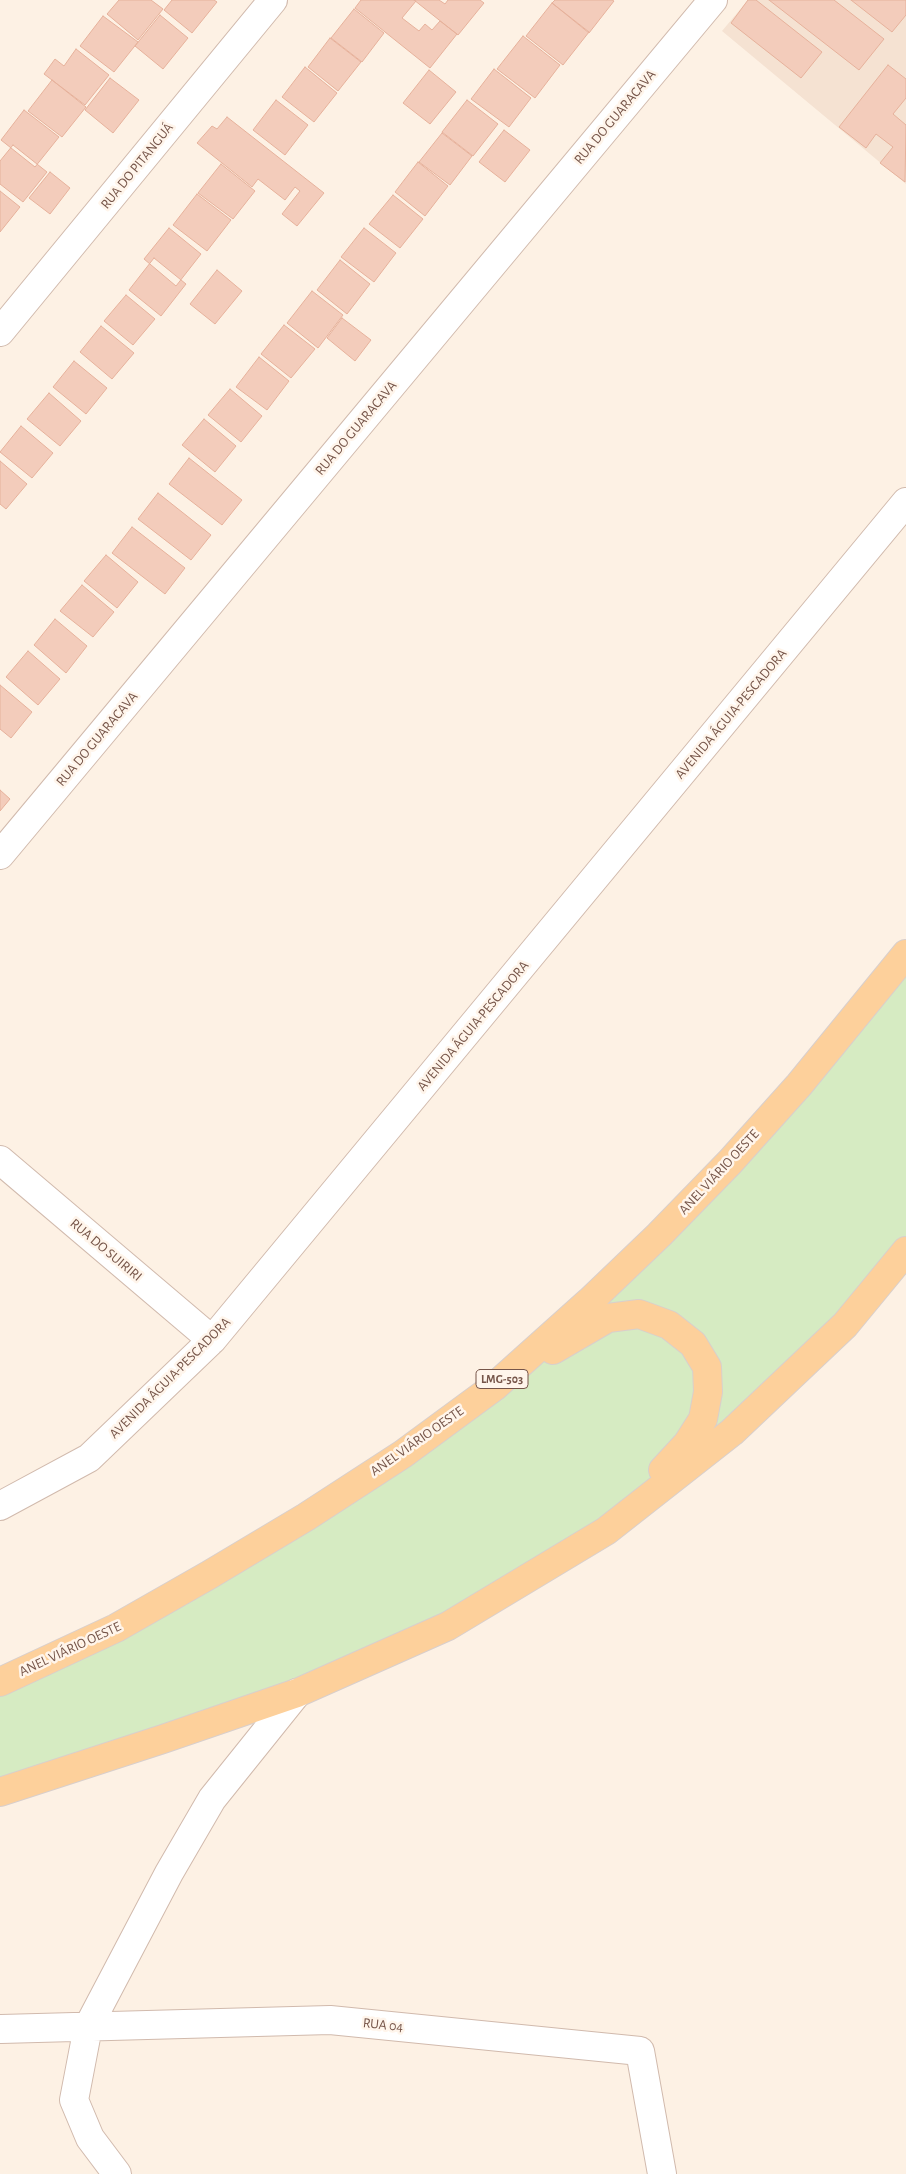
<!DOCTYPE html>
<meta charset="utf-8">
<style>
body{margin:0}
canvas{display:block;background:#fdf1e4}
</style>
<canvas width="906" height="2174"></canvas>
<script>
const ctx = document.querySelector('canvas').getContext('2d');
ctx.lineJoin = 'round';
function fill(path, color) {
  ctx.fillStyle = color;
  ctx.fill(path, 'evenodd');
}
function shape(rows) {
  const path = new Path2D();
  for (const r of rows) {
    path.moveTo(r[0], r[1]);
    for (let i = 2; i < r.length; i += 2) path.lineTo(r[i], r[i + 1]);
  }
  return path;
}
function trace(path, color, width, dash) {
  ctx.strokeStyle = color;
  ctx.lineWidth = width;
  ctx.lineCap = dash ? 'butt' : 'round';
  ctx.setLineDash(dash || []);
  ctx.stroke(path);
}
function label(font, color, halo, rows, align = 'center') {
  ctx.font = font + ' "Alegreya Sans",sans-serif';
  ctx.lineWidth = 5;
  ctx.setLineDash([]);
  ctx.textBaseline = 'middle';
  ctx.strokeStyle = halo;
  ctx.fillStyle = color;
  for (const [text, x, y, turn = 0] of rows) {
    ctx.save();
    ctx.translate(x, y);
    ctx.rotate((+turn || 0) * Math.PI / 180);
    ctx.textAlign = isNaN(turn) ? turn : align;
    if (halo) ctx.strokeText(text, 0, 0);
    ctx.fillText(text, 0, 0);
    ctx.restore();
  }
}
fill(shape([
 [748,0,906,0,906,184,722,31]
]), '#f5e2d2');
fill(shape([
 [906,954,906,1251,732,1432,448,1626,0,1792,0,1682,306,1517,590,1301]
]), '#d6ebc2');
const building = shape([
 [119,0,151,0,163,9,138,40,107,14,119,0],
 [172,0,214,0,217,2,192,33,164,10,172,0],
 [361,0,414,0,416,1,402,18,419,31,425,24,432,30,440,21,457,34,430,68,355,8,361,0],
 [414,0,439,0,445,4,448,0,480,0,484,3,458,35,414,0],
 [555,0,612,0,614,1,589,33,552,3,555,0],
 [748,0,756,0,822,52,801,78,731,23,748,0],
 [769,0,834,0,884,39,859,70,769,0],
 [851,0,906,0,906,15,892,32,851,0],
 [552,3,589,32,563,65,526,36,552,3],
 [354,9,384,33,362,62,331,38,354,9],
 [160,15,188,38,163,69,135,46,160,15],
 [103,16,138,42,114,72,80,46,103,16],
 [523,36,560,65,535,98,497,69,523,36],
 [330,38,361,62,338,91,308,67,330,38],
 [76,49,109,75,85,105,44,74,55,59,64,66,76,49],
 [888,65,906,79,906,98,893,114,906,125,905,182,880,163,893,147,876,134,866,148,839,127,888,65],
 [305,67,337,93,314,122,282,97,305,67],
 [494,69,531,98,509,127,471,99,494,69],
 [429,70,456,92,430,124,403,103,429,70],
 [110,78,139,100,113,133,85,110,110,78],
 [52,80,86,107,62,137,28,111,52,80],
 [276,100,308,125,285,155,253,130,276,100],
 [467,100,498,124,473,156,442,132,467,100],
 [24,110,59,137,35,167,1,140,24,110],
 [227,117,324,193,297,226,282,214,300,191,295,187,285,200,258,179,252,187,197,143,212,126,217,129,227,117],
 [504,130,530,150,505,182,479,162,504,130],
 [442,133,472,156,450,185,419,162,442,133],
 [13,145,47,172,23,202,0,184,0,161,13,145],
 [418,162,448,186,425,216,395,192,418,162],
 [221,164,255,191,233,219,198,193,221,164],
 [50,172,70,188,50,214,29,198,50,172],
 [0,191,20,207,0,232,0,191],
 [197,194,231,220,207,251,173,225,197,194],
 [393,195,423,219,400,248,369,224,393,195],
 [169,228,201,254,176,286,144,259,169,228],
 [364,228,396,253,374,282,341,257,364,228],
 [154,258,186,284,161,316,129,290,154,258],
 [340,260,370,284,347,314,317,290,340,260],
 [217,270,242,291,215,324,190,304,217,270],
 [312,291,343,315,318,348,287,323,312,291],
 [126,295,155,319,133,345,104,321,126,295],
 [342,318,371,340,355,361,327,338,342,318],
 [284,325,315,349,291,378,261,354,284,325],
 [101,326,134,353,112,379,80,352,101,326],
 [259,357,289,381,267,410,236,387,259,357],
 [74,361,107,388,86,414,53,387,74,361],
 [230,389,262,416,241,442,208,415,230,389],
 [49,393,81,421,60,446,27,419,49,393],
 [204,419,236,446,215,472,182,445,204,419],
 [21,426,53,453,32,478,0,452,21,426],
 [189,458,242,500,222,525,169,484,189,458],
 [0,461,27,484,6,509,0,504,0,461],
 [158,493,211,535,191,560,138,519,158,493],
 [132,527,185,568,165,594,112,553,132,527],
 [106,555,138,582,117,608,84,581,106,555],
 [82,585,114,612,93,637,60,611,82,585],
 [55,619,87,646,66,673,34,645,55,619],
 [28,651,60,679,38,705,6,677,28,651],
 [0,685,32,712,11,738,0,729,0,685],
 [0,790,10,799,0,811,0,790]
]);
fill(building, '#f3ccbb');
trace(building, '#e6b19b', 1);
const street = shape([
 [0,332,273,0],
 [0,855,713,0],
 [0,1160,212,1340],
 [0,1506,89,1458,212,1340,906,502],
 [1,2029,330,2020,640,2051,662,2174],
 [117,2174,90,2138,74,2100,88,2027,169,1873,212,1799,297,1693]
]);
const primary = shape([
 [553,1350,608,1318,639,1314,669,1325,693,1344,707,1367,708,1392,703,1419,687,1444,663,1470],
 [0,1682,116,1628,209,1575,306,1517,403,1454,494,1387,590,1301,659,1235,730,1162,799,1085,906,954],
 [0,1792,163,1739,297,1693,448,1626,606,1531,732,1432,845,1325,906,1251]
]);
trace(street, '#d1baad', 30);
trace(primary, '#d9cfcc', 30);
trace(street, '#fff', 28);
trace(primary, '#fdd09b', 28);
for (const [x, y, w] of [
 [502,1379,52]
]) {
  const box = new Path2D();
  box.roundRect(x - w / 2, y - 9.5, w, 19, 4);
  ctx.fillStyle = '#fff5eb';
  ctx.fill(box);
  trace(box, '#765549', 1);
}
label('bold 12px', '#765549', null, [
 ["LMG-503",502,1379]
]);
label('14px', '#765549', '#fff5eb', [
 ["RUA DO GUARACAVA",615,117,-50],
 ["RUA DO PITANGUÁ",137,166,-51],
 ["RUA DO GUARACAVA",356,428,-50],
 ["AVENIDA ÁGUIA-PESCADORA",731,714,-50],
 ["RUA DO GUARACAVA",97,739,-50],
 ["AVENIDA ÁGUIA-PESCADORA",473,1026,-50],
 ["ANEL VIÁRIO OESTE",719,1172,-47],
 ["RUA DO SUIRIRI",106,1250,40],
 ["AVENIDA ÁGUIA-PESCADORA",170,1378,-45],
 ["ANEL VIÁRIO OESTE",417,1441,-35],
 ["ANEL VIÁRIO OESTE",70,1649,-25],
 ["RUA 04",383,2025,6]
]);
</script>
